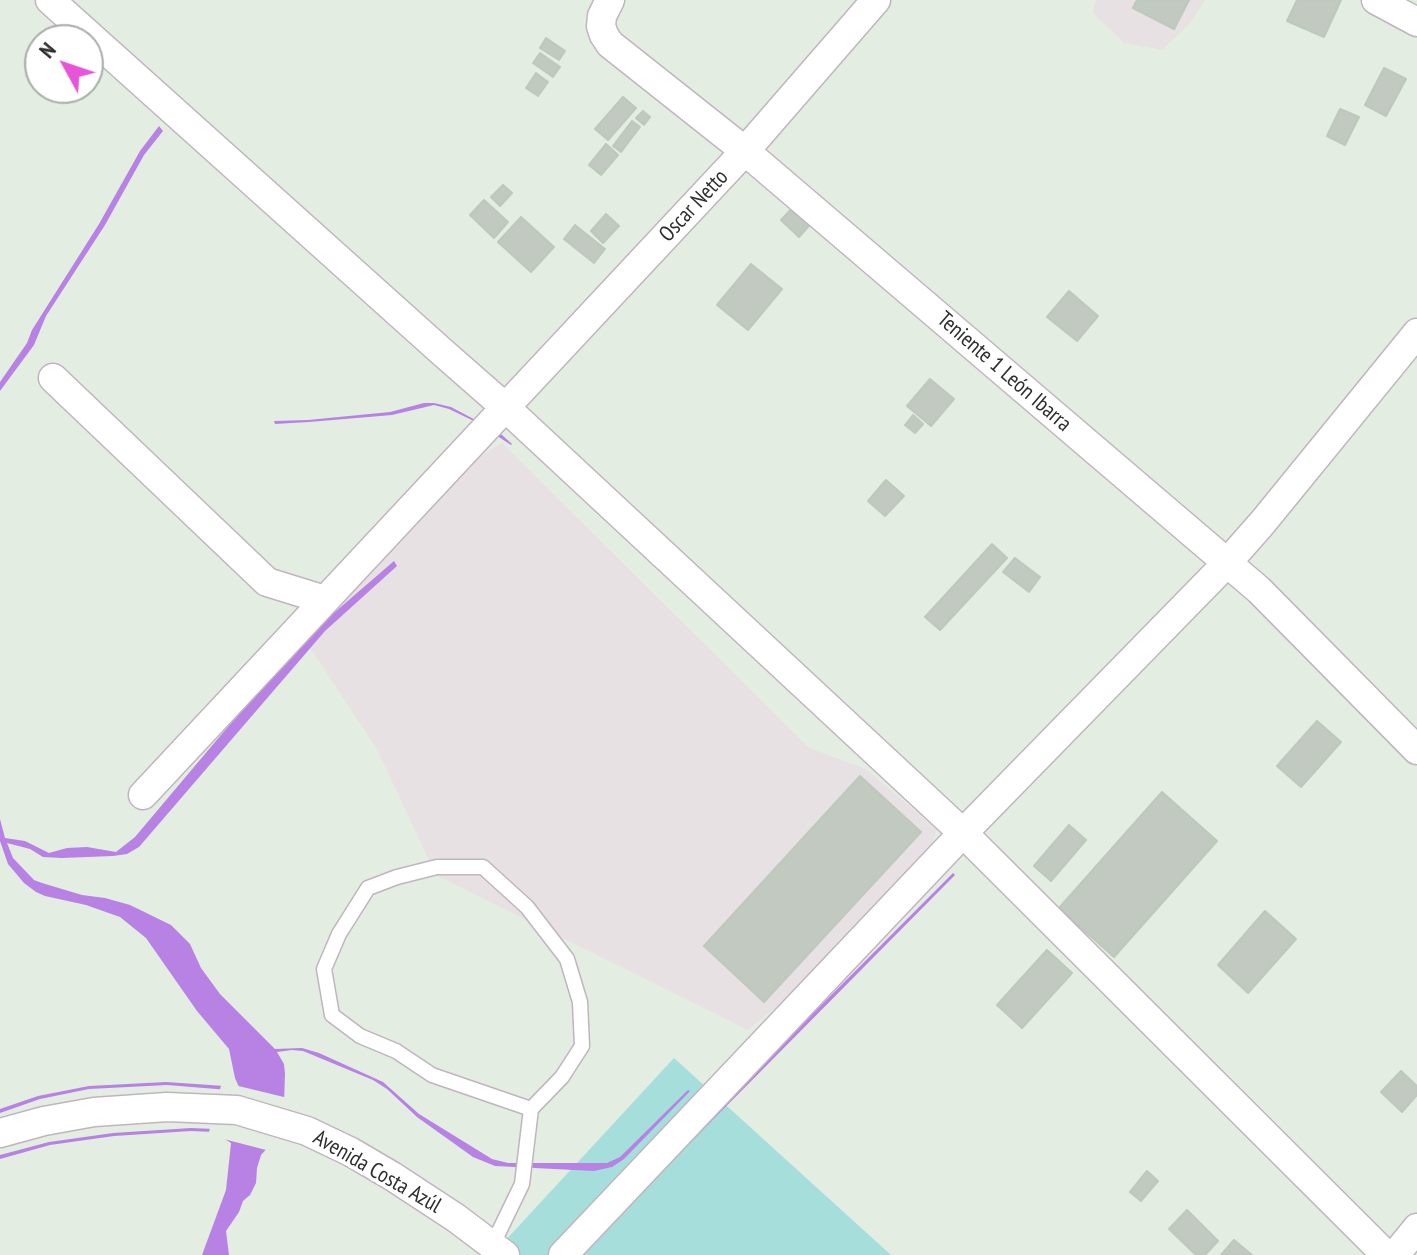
<!DOCTYPE html>
<meta charset="utf-8">
<style>
body{margin:0}
#map{position:relative;width:1417px;height:1255px;overflow:hidden;background:#e3ede2;font-family:"PT Sans Narrow",sans-serif}
canvas{display:block}
.north{position:absolute;left:24px;top:24px;width:80px;height:80px;box-sizing:border-box;background:#fff;border:2px solid #ababab;border-radius:50%;rotate:310deg;font-size:22px;font-weight:700;line-height:32px;text-align:center;color:#2e2e2e}
.north::after{content:'';display:block;margin:auto;width:28px;height:36px;background:#e854d8;clip-path:polygon(50% 0,100% 100%,50% 72%,0 100%)}
</style>
<div id="map">
<canvas width="1417" height="1255"></canvas>
<div class="north">N</div>
</div>
<script>
const ctx = document.querySelector('canvas').getContext('2d');
ctx.lineJoin = 'round';
function fill(path, color) {
  ctx.fillStyle = color;
  ctx.fill(path, 'evenodd');
}
function shape(rows) {
  const path = new Path2D();
  for (const r of rows) {
    path.moveTo(r[0], r[1]);
    for (let i = 2; i < r.length; i += 2) path.lineTo(r[i], r[i + 1]);
  }
  return path;
}
function trace(path, color, width, dash) {
  ctx.strokeStyle = color;
  ctx.lineWidth = width;
  ctx.lineCap = dash ? 'butt' : 'round';
  ctx.setLineDash(dash || []);
  ctx.stroke(path);
}
function label(font, color, halo, rows, align = 'center') {
  ctx.font = font + ' "PT Sans Narrow",sans-serif';
  ctx.lineWidth = 7;
  ctx.setLineDash([]);
  ctx.textBaseline = 'middle';
  ctx.strokeStyle = halo;
  ctx.fillStyle = color;
  for (const [text, x, y, turn = 0] of rows) {
    ctx.save();
    ctx.translate(x, y);
    ctx.rotate((+turn || 0) * Math.PI / 180);
    ctx.textAlign = isNaN(turn) ? turn : align;
    if (halo) ctx.strokeText(text, 0, 0);
    ctx.fillText(text, 0, 0);
    ctx.restore();
  }
}
fill(shape([
 [1096,0,1205,0,1190,23,1162,50,1124,43,1093,13],
 [502,443,809,748,866,769,937,830,930,850,812,977,748,1030,436,875,377,749,303,637,380,519]
]), '#e7e1e4');
fill(shape([
 [674,1058,891,1255,492,1255]
]), '#a5dedb');
fill(shape([
 [159,126,163,131,144,155,105,225,46,316,34,345,0,391,0,382,27,343,32,330,99,224,140,151],
 [424,403,434,403,451,407,485,425,502,435,512,444,511,445,476,422,449,409,434,405,392,415,309,422,275,424,274,421,308,420,390,412],
 [394,561,397,566,325,631,139,847,127,854,113,856,62,858,43,857,30,849,7,843,13,858,34,880,42,883,82,895,105,898,130,905,171,925,190,944,201,968,220,994,275,1049,302,1048,319,1053,383,1082,419,1114,492,1159,508,1163,607,1163,620,1157,688,1090,690,1091,624,1159,612,1167,594,1171,495,1166,473,1157,417,1117,387,1089,373,1080,303,1051,292,1050,277,1052,284,1064,285,1074,284,1103,241,1091,167,1085,89,1089,40,1099,0,1113,0,1109,38,1096,89,1086,166,1082,239,1087,235,1078,229,1049,197,1011,146,938,120,917,86,905,45,896,36,892,24,883,8,864,0,841,0,819,5,838,25,841,49,853,67,848,87,847,116,852,135,837,226,729,313,631],
 [953,873,955,875,579,1255,572,1255],
 [191,1128,214,1129,269,1146,261,1155,257,1168,256,1183,250,1195,243,1201,239,1212,226,1231,229,1255,202,1255,226,1190,231,1143,214,1132,191,1131,114,1136,50,1145,0,1159,0,1155,49,1142,113,1133]
]), '#b881e4');
fill(shape([
 [222,1082,288,1098,288,1104,284,1107,241,1097,239,1095,219,1093],
 [211,1125,221,1127,231,1133,270,1143,273,1148,270,1151,208,1135]
]), '#e3ede2');
const building = shape([
 [1137,0,1189,0,1174,29,1133,8,1137,0],
 [1297,0,1341,0,1324,37,1287,21,1297,0],
 [546,38,565,51,559,60,540,48,546,38],
 [540,53,560,67,553,77,533,63,540,53],
 [1384,68,1406,79,1386,116,1365,105,1384,68],
 [536,73,548,82,538,96,526,88,536,73],
 [623,97,636,108,608,140,595,129,623,97],
 [1340,109,1359,117,1345,145,1327,136,1340,109],
 [643,111,650,117,644,125,636,118,643,111],
 [632,121,640,127,621,152,613,146,632,121],
 [606,144,618,155,601,175,589,165,606,144],
 [503,185,512,193,500,206,491,197,503,185],
 [484,200,508,222,494,238,470,215,484,200],
 [798,202,815,219,799,237,781,220,798,202],
 [606,214,619,226,603,243,591,231,606,214],
 [521,217,554,247,531,272,498,242,521,217],
 [575,225,605,249,594,263,564,239,575,225],
 [751,264,782,289,748,330,717,305,751,264],
 [1069,291,1098,316,1077,341,1047,317,1069,291],
 [930,379,954,399,931,426,907,406,930,379],
 [913,415,923,424,915,433,905,425,913,415],
 [886,480,904,496,885,516,868,501,886,480],
 [992,544,1007,558,940,630,925,617,992,544],
 [1015,558,1040,577,1029,592,1003,572,1015,558],
 [1317,721,1341,742,1301,787,1277,766,1317,721],
 [860,776,921,832,764,1002,704,946,860,776],
 [1162,792,1217,841,1114,957,1059,908,1162,792],
 [1069,825,1086,840,1051,881,1034,866,1069,825],
 [1265,911,1296,939,1248,993,1218,965,1265,911],
 [1047,950,1072,973,1022,1028,997,1005,1047,950],
 [1401,1071,1417,1086,1417,1095,1402,1112,1381,1092,1401,1071],
 [1147,1171,1158,1181,1141,1201,1130,1192,1147,1171],
 [1187,1210,1218,1241,1205,1255,1196,1255,1169,1229,1187,1210],
 [1234,1240,1252,1255,1221,1255,1234,1240]
]);
fill(building, '#c1c9c1');
trace(building, '#bcc9bb', 2);
const lane = shape([
 [493,1244,522,1184,531,1109,562,1077,582,1046,580,1002,567,959,527,907,483,867,437,867,397,877,368,888,339,934,324,969,332,1015,360,1036,396,1051,432,1075,531,1109]
]);
const street = shape([
 [50,0,441,351,506,408,963,833,1386,1255],
 [610,0,602,16,601,26,604,35,610,44,745,151,1259,590,1417,750],
 [1376,0,1417,22],
 [53,378,267,582,325,600],
 [143,795,745,151,876,0],
 [0,1133,44,1121,94,1112,167,1107,237,1110,307,1131,351,1152,392,1176,456,1218,505,1255],
 [563,1255,963,833,1227,563,1263,522,1417,333],
 [1395,1255,1417,1228]
]);
trace(lane, '#c0b5bf', 17);
trace(street, '#c0b5bf', 31);
trace(lane, '#fff', 14);
trace(street, '#fff', 28);
label('22px', '#2e2e2e', '#fff', [
 ["Oscar Netto",694,206,-47],
 ["Teniente 1 León Ibarra",1004,372,41],
 ["Avenida Costa Azúl",377,1172,30]
]);
</script>
